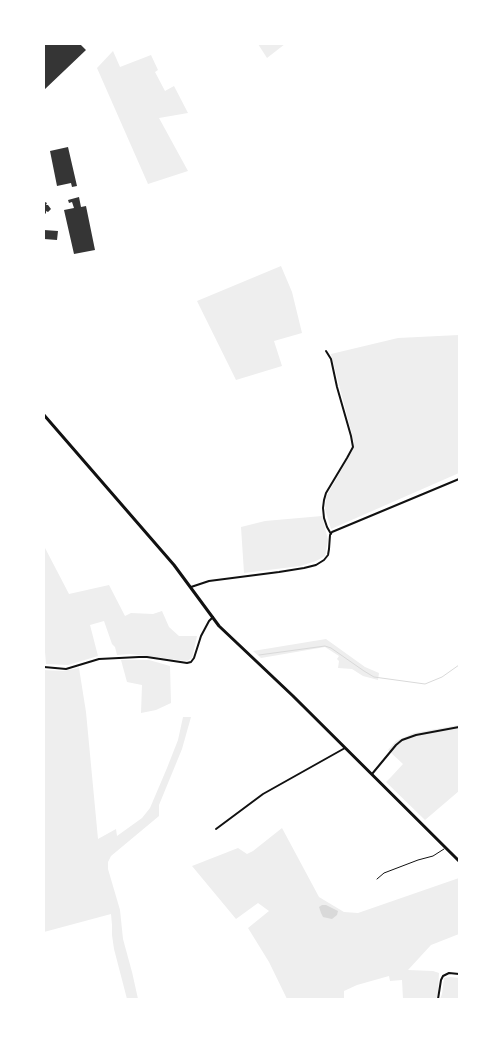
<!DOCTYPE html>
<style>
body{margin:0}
#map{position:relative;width:503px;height:1043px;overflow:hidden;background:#fff;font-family:Raleway,sans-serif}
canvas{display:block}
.frame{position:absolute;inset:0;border:45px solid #fff;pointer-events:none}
</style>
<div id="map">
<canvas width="503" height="1043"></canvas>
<div class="frame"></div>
</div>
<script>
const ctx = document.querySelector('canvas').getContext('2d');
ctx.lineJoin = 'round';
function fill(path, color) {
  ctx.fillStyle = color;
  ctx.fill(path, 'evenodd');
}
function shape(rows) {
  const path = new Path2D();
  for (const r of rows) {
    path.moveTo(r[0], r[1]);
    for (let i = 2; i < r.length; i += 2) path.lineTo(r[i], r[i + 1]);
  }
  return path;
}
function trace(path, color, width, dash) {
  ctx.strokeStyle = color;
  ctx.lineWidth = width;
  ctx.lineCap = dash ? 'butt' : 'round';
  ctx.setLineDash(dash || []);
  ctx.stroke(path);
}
fill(shape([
 [258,44,285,44,267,58],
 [113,51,120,67,151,55,158,70,155,72,165,91,174,86,188,113,159,118,188,171,148,184,97,68],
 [281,266,292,292,302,333,274,341,282,366,236,380,197,301],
 [459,335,459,473,331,529,325,509,326,497,354,448,354,442,331,354,398,338],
 [322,516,328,540,325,556,316,561,300,566,244,573,241,527,265,521],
 [44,546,69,594,109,585,125,616,131,613,153,614,162,611,169,627,179,636,197,636,192,658,187,661,130,654,117,655,115,647,112,644,104,621,90,625,98,656,68,665,46,664,44,640],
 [326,639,365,667,379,673,378,680,363,676,352,669,338,668,339,661,337,659,339,656,325,647,261,658,253,651],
 [121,660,149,660,170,666,171,703,156,710,141,713,142,685,127,682],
 [79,668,86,712,98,839,116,829,117,836,142,818,150,808,167,768,178,740,183,717,191,717,182,749,159,805,159,816,111,856,108,862,108,869,120,910,123,939,132,972,138,999,127,999,114,949,112,935,112,925,111,914,44,932,44,670,63,671],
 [459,725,459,791,425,820,386,782,391,777,403,764,388,750,396,741,414,733],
 [282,828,319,897,344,912,358,913,459,878,459,934,431,945,408,970,433,971,439,973,438,993,436,999,400,999,403,999,402,980,390,981,389,976,357,985,344,991,344,999,287,999,269,962,248,928,269,911,258,903,236,919,192,866,238,848,247,854,253,851],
 [450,977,459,978,459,999,440,999,442,994,444,978]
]), '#eee');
fill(shape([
 [322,905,326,905,338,911,337,915,332,919,323,917,321,913,319,907]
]), '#d9d9d9');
trace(shape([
 [259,655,325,646,331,648,364,671,374,677,425,684,442,677,459,665]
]), '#d9d9d9', 1);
fill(shape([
 [44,44,80,44,86,50,44,90],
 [68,147,77,186,72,187,71,183,57,186,50,151],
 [79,197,81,207,86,206,95,250,74,254,64,210,74,208,72,202,69,203,68,200],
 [45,202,47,203,46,205,48,205,51,209,48,212,46,211,46,213,44,215,44,203],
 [44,230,58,231,57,240,44,239]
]), '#353535');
trace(shape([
 [377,879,384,873,418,860,433,856,444,849]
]), '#111', 1);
trace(shape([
 [326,351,331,359,337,387,351,436,353,447,347,458,326,493,324,500,323,508,324,518,327,527,331,534],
 [191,587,209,581,279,572,304,568,316,565,324,560,328,555,329,549,330,535,332,532,459,479],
 [44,667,66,669,99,659,139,657,147,657,187,663,191,662,194,658,201,636,209,621,213,617],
 [372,774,396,745,402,740,416,735,459,727],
 [216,829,263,794,345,748],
 [438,999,441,980,443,976,449,973,459,974]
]), '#111', 2);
trace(shape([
 [44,415,174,565,219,626,293,696,459,861]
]), '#111', 3);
</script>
